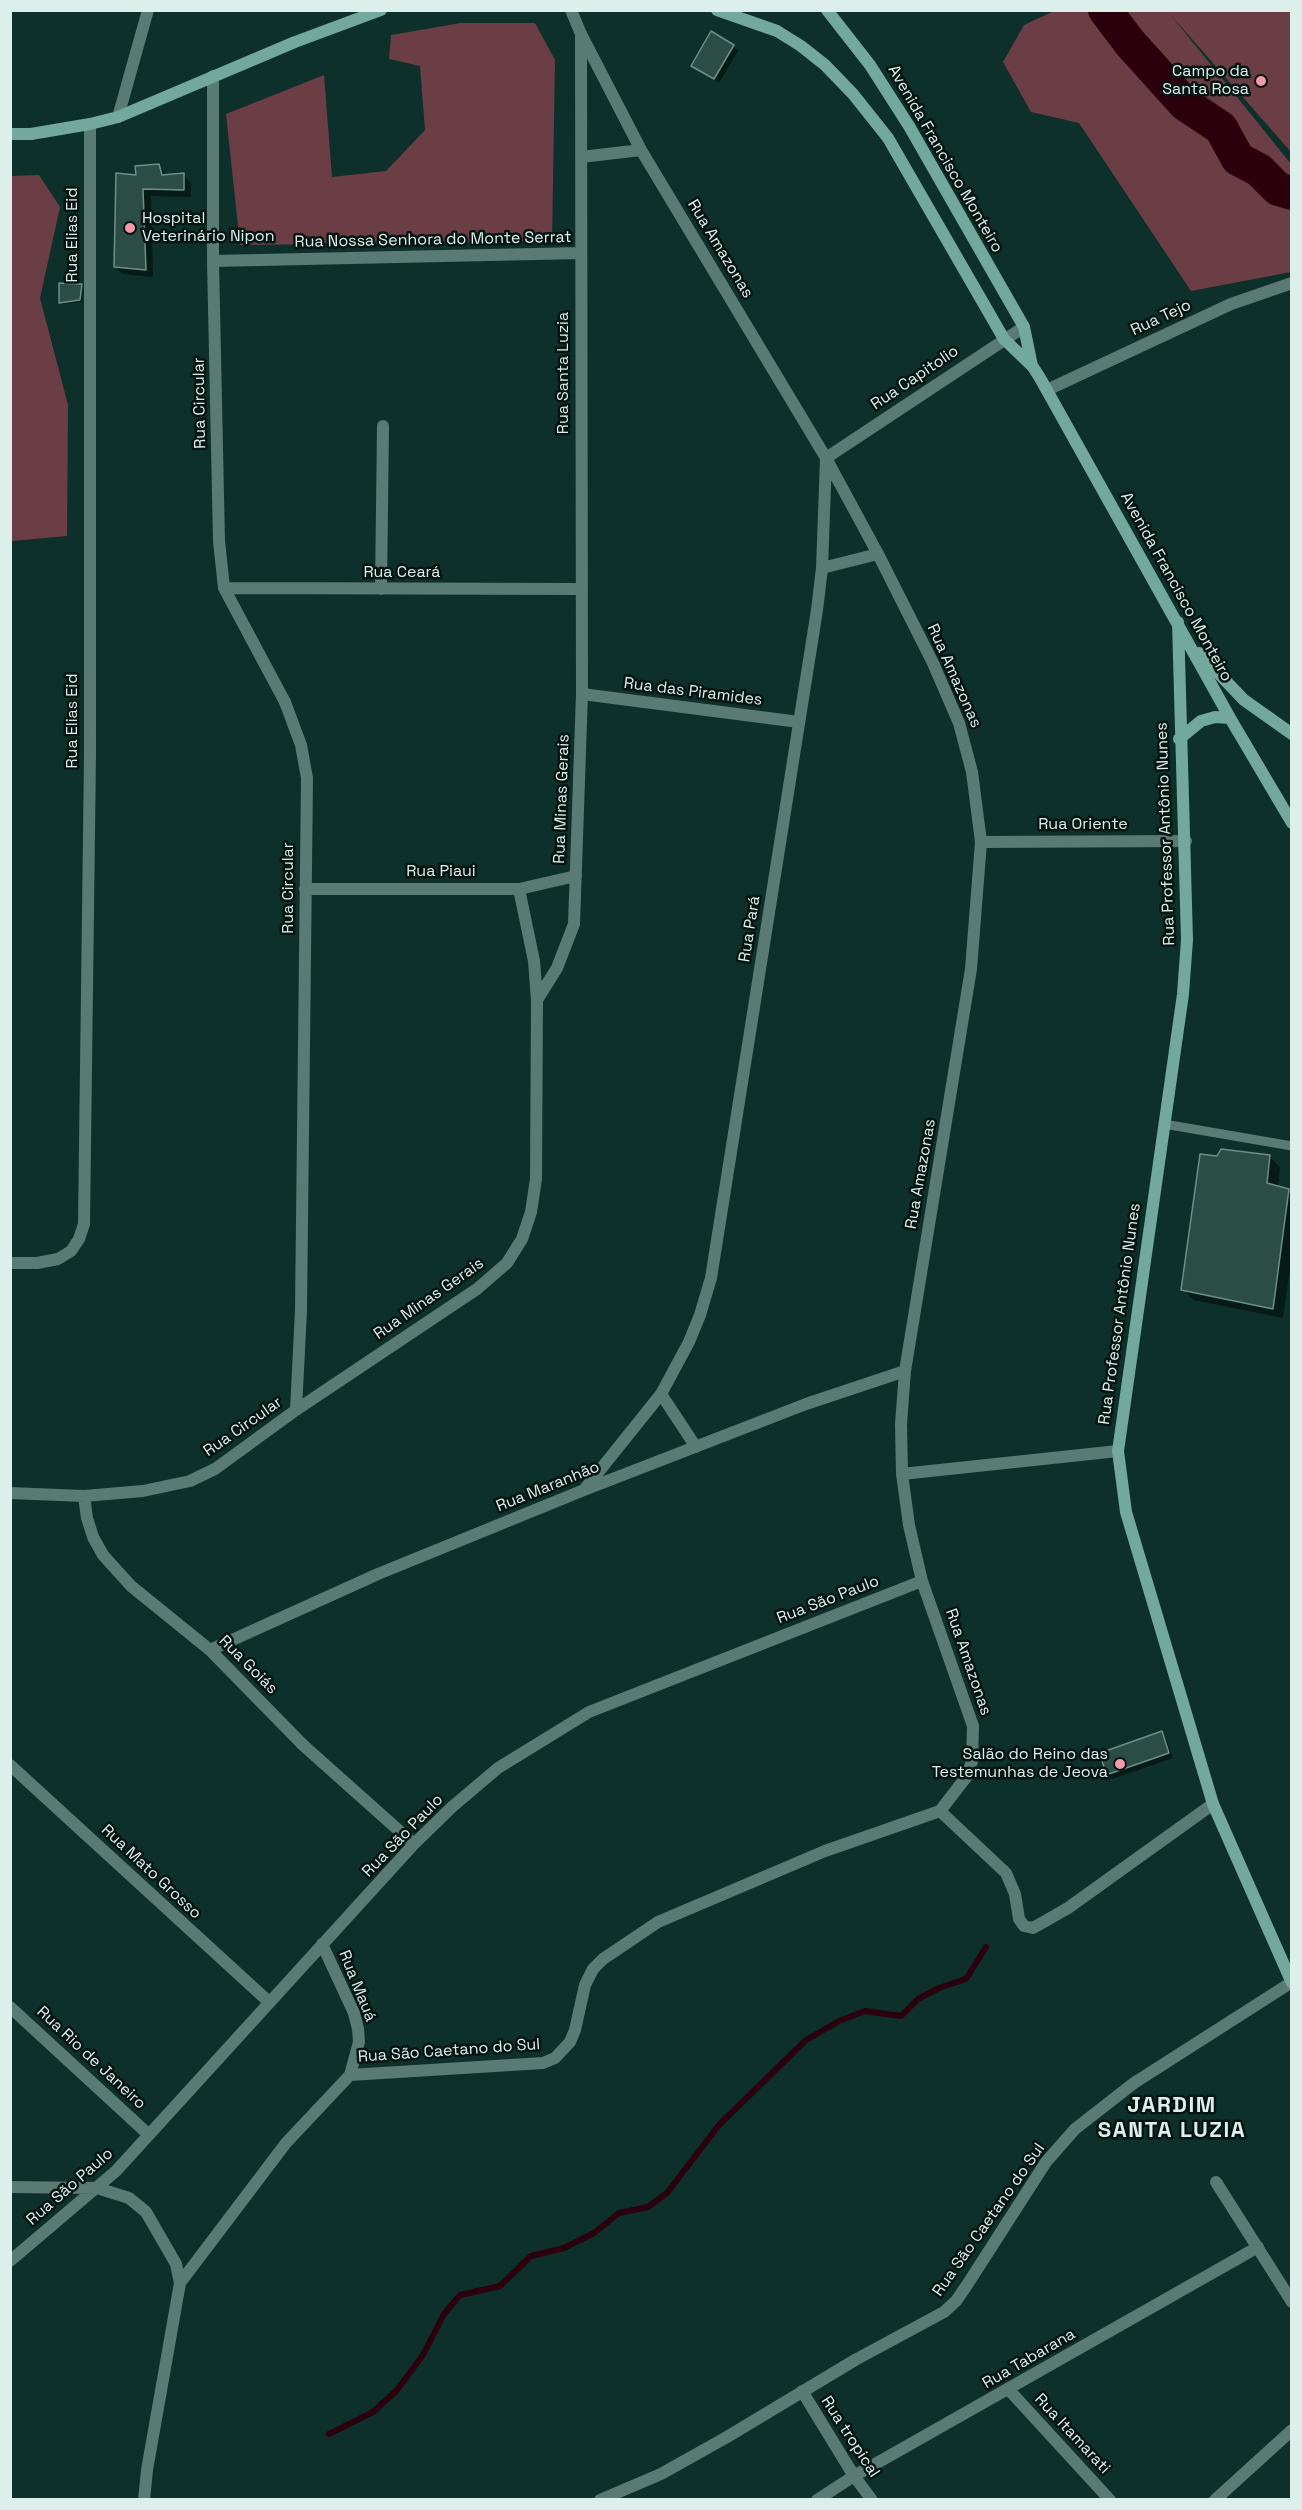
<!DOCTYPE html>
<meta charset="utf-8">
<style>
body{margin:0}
#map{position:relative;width:1302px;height:2510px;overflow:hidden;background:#0d312a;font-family:"Space Grotesk",sans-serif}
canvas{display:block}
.frame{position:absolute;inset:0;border:12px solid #dcefea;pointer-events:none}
</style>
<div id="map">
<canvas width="1302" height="2510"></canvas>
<div class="frame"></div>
</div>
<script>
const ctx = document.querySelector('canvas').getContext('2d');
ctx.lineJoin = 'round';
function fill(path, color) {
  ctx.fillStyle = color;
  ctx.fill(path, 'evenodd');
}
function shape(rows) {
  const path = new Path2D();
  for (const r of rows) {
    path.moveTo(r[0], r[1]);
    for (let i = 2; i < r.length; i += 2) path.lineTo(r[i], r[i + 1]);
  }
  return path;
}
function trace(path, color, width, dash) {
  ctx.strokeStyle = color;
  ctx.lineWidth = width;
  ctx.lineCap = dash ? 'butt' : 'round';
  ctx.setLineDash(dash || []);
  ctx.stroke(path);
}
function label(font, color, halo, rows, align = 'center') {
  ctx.font = font + ' "Space Grotesk",sans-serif';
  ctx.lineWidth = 5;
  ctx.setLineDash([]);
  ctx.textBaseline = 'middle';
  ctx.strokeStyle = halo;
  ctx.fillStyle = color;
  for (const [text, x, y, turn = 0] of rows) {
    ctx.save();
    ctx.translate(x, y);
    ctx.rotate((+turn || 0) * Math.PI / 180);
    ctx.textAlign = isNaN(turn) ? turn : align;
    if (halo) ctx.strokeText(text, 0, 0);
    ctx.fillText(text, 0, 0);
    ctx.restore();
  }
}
fill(shape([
 [1054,11,1291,11,1291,152,1170,14,1291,164,1291,272,1191,291,1079,123,1031,112,1003,62,1024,25],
 [461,23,535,23,555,60,552,241,240,245,226,114,324,75,332,177,386,171,425,130,420,66,389,59,391,35],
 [39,175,60,207,40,298,68,405,67,536,11,541,11,176]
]), '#6b3d45');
fill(shape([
 [733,46,738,51,719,83,693,65],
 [158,166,167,176,183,175,191,183,191,197,151,196,153,277,123,274,115,267,137,177],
 [81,285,83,287,82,302,63,304,61,302],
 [1218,1157,1270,1157,1280,1167,1278,1188,1292,1194,1292,1254,1283,1318,1194,1300,1183,1289],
 [1161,1733,1166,1738,1173,1758,1112,1779,1107,1774]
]), '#0007');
trace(shape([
 [1121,10,1130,43],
 [329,2434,373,2412,397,2390,423,2355,444,2314,460,2295,500,2286,531,2256,564,2248,594,2233,619,2213,648,2207,667,2193,719,2125,806,2040,839,2021,865,2011,901,2016,918,1999,939,1988,966,1979,986,1947]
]), '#2a010c', 6);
trace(shape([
 [1105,10,1130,43,1185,104,1221,128,1238,159,1259,170,1278,189,1292,193]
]), '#2a010c', 34);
const building = shape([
 [711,31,734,45,714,79,691,66,711,31],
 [159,164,162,175,184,173,184,190,143,189,146,270,114,267,116,173,136,175,135,166,159,164],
 [59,283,82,284,80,300,59,303,59,283],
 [1221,1149,1270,1155,1267,1183,1289,1189,1273,1309,1181,1290,1200,1154,1217,1156,1221,1149],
 [1162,1731,1169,1753,1106,1775,1100,1753,1162,1731]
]);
fill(building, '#2b4d45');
trace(building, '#6c9088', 1.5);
trace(shape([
 [1164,1124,1292,1146]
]), '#597b73', 9);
trace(shape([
 [571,10,581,34,641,150,826,458,878,554,933,663,959,723,972,772,981,842,971,969,905,1371,901,1424,902,1474,909,1525,922,1581,973,1726,972,1761,967,1776,940,1811],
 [213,76,213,261,219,541,224,588,285,702,301,745,307,778,301,1310,296,1410],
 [118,117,148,10],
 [581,157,641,150],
 [213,261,581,253],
 [1047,390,1231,304,1292,283],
 [822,568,878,554],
 [224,588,581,589],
 [381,589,383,426],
 [582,694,799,722],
 [981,842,1186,841],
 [305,889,519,889,576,876],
 [519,889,534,961,537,1000],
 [10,1263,37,1263,58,1259,71,1251,79,1239,84,1224,90,755,90,124],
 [661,1394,696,1447],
 [902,1474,1118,1451],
 [584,1490,661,1394,689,1342,700,1315,711,1278,817,610,822,568,826,458,1024,327],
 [10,1493,84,1496,143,1491,190,1481,215,1469,296,1410,477,1289,507,1263,522,1239,531,1212,536,1179,537,1000,557,968,574,924,582,694,581,37],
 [84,1496,87,1518,93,1537,103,1555,131,1586,210,1650,303,1745,414,1844],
 [210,1650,378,1574,584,1490,806,1404,905,1371],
 [10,1765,269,2002],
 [940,1811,1006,1873,1015,1894,1019,1919,1024,1926,1033,1928,1068,1908,1213,1804],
 [322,1944,354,2013,358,2029,359,2042,350,2075],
 [10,2007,148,2134],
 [1216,2182,1292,2302],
 [10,2187,97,2188,129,2198,146,2212,176,2264,180,2283],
 [10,2261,116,2171,414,1844,452,1807,498,1768,589,1712,922,1581],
 [1009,2390,1110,2500],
 [802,2391,854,2476,872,2500],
 [144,2500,147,2470,180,2283,286,2143,350,2075,543,2063,555,2058,570,2042,575,2030,585,1985,593,1969,603,1959,658,1922,825,1851,940,1811],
 [600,2500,661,2474,727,2437,855,2360,944,2312,956,2301,967,2285,1046,2162,1075,2129,1134,2083,1292,1982],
 [817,2500,854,2476,1258,2247],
 [1215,2500,1292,2430]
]), '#597b73', 12);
trace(shape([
 [717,10,777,31,801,46,825,65,853,94,888,138,1004,339,1033,367,1040,378,1230,718,1292,823],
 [827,10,870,65,909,126,1024,327,1032,366],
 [10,134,31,134,90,124,118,117,295,42,381,10],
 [1178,622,1187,940,1183,994,1118,1451,1126,1512,1213,1804,1292,1983],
 [1199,653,1244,700,1292,734],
 [1179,739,1201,721,1215,717,1230,718]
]), '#72a99c', 12);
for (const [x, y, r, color] of [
 [1261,81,6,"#f39aa9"],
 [130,228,6,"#f39aa9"],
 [1120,1764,6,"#f39aa9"]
]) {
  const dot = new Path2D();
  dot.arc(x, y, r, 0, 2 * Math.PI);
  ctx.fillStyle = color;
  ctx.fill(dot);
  trace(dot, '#071512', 2);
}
label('16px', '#dcefea', '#071512', [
 ["Campo da",1249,72],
 ["Santa Rosa",1249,90],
 ["Hospital",142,219,"left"],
 ["Veterinário Nipon",142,237,"left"],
 ["Salão do Reino das",1108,1755],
 ["Testemunhas de Jeova",1108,1773]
], 'right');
label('16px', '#dcefea', '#071512', [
 ["Avenida Francisco Monteiro",945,159,60],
 ["Rua Elias Eid",73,235,-90],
 ["Rua Nossa Senhora do Monte Serrat",433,240,-1],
 ["Rua Amazonas",720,249,59],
 ["Rua Tejo",1161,318,-25],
 ["Rua Santa Luzia",564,373,-90],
 ["Rua Capitolio",915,378,-34],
 ["Rua Circular",200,403,-91],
 ["Rua Ceará",402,573],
 ["Avenida Francisco Monteiro",1176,587,61],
 ["Rua Amazonas",954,676,66],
 ["Rua das Piramides",693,692,7],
 ["Rua Elias Eid",73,721,-90],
 ["Rua Minas Gerais",562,799,-88],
 ["Rua Oriente",1083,825],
 ["Rua Professor Antônio Nunes",1166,834,-92],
 ["Rua Piaui",441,872],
 ["Rua Circular",289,888,-90],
 ["Rua Pará",750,929,-81],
 ["Rua Amazonas",921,1174,-80],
 ["Rua Minas Gerais",429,1299,-35],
 ["Rua Professor Antônio Nunes",1120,1314,-82],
 ["Rua Circular",243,1427,-35],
 ["Rua Maranhão",548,1487,-22],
 ["Rua São Paulo",828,1600,-21],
 ["Rua Amazonas",968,1662,71],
 ["Rua Goiás",248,1665,45],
 ["Rua São Paulo",403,1836,-46],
 ["Rua Mato Grosso",151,1872,43],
 ["Rua Mauá",357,1986,68],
 ["Rua São Caetano do Sul",449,2051,-4],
 ["Rua Rio de Janeiro",91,2058,43],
 ["Rua São Paulo",70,2187,-41],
 ["Rua São Caetano do Sul",989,2220,-55],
 ["Rua Tabarana",1029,2359,-30],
 ["Rua Itamarati",1072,2434,47],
 ["Rua tropical",850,2437,57]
]);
ctx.letterSpacing = '1.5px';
label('bold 22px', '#dcefea', '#071512', [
 ["JARDIM",1172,2106],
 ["SANTA LUZIA",1172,2131]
]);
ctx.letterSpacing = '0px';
</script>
